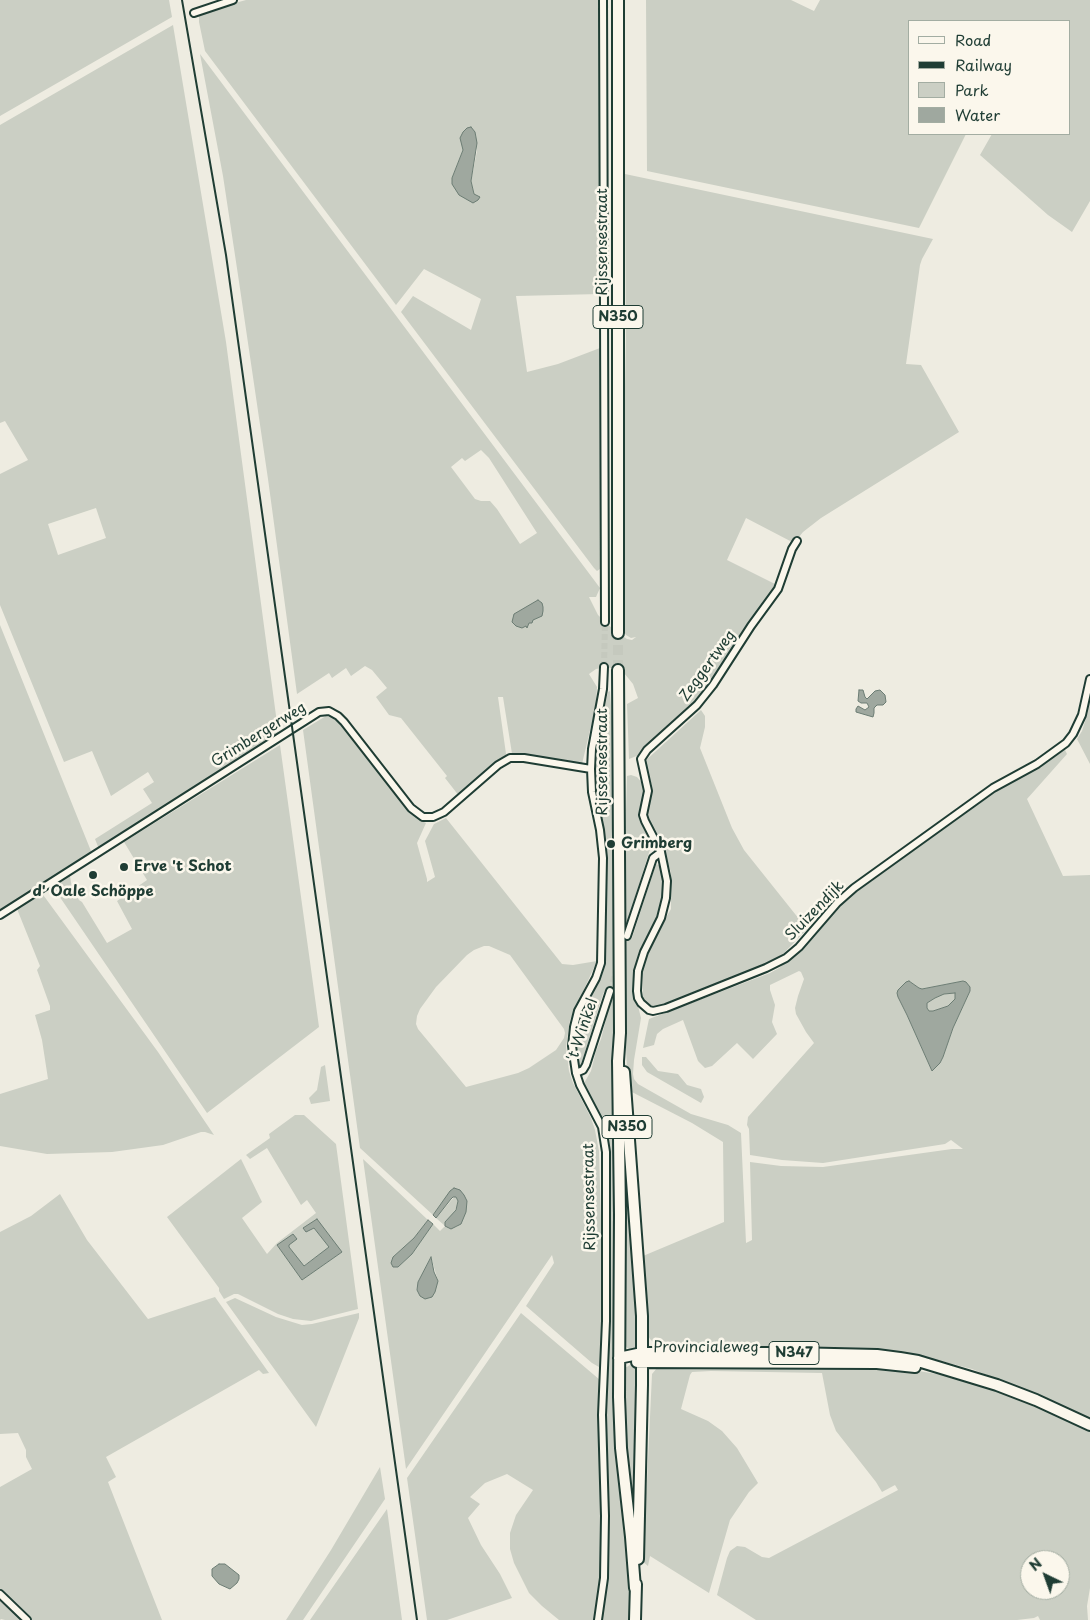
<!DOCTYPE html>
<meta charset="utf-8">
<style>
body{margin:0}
#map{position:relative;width:1090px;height:1620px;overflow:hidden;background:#eeece1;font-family:"Playpen Sans",sans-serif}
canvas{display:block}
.legend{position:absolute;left:908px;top:20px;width:162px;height:115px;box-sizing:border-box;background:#fbf7ec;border:1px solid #a3ada2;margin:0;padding:6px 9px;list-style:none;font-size:15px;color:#1f3d34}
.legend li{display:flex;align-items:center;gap:10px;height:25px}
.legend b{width:25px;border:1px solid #a3ada2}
.north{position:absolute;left:1020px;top:1550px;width:50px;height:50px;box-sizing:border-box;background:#fbf7ec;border:1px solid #a3ada2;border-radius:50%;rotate:318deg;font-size:14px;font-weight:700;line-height:20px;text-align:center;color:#1f3d34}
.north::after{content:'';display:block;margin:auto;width:18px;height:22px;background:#1f3d34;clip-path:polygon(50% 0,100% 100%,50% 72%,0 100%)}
</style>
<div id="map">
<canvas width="1090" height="1620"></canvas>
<ul class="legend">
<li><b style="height:6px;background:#fbf7ec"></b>Road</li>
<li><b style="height:6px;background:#1f3d34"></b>Railway</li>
<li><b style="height:14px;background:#cbcfc4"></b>Park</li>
<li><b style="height:14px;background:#9fa89f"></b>Water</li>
</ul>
<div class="north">N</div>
</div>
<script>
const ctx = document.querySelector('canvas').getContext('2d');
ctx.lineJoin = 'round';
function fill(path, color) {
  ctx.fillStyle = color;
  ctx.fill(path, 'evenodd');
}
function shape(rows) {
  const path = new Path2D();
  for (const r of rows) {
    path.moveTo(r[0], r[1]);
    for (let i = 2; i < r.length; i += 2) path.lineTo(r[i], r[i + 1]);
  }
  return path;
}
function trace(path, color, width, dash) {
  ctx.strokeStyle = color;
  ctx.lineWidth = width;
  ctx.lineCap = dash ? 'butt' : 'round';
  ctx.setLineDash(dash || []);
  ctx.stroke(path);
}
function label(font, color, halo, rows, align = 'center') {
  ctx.font = font + ' "Playpen Sans",sans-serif';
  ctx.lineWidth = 5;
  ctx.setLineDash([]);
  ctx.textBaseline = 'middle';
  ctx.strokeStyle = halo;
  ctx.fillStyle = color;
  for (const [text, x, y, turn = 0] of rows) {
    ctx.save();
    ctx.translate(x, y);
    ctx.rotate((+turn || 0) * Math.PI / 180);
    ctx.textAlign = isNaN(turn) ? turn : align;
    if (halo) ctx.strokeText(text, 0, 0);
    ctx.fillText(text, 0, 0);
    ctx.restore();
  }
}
fill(shape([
 [0,0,169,0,172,17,0,116],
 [246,0,599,0,600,294,516,296,527,372,558,364,600,348,600,569,597,571,594,568,401,312,413,296,471,330,481,299,424,269,396,305,205,51,199,22,199,13],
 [475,132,477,151,471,181,474,194,452,178,463,150],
 [646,0,791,0,814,11,820,0,1090,0,1090,201,1072,232,1048,215,980,155,992,134,1069,134,1069,21,909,21,909,134,966,134,919,228,647,171],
 [173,25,226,342,279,738,99,849,95,839,152,803,143,789,154,782,148,772,111,796,92,751,64,762,0,605,0,474,28,460,5,421,0,423,0,125],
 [96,508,106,538,58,555,48,524],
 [200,54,600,588,596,597,589,597,598,615,615,631,627,639,632,640,636,637,631,638,626,635,620,626,626,339,625,174,933,239,922,259,920,265,906,364,921,365,959,432,821,518,803,532,794,543,746,518,727,560,779,586,708,687,692,708,639,755,629,759,627,704,638,698,633,684,624,673,619,670,607,667,596,669,589,674,597,687,596,705,582,764,513,760,503,697,498,697,507,761,463,801,445,778,447,776,401,718,389,715,376,697,387,688,372,670,365,666,351,676,346,668,332,678,329,673,297,694,268,479,238,275,223,176],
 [481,450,489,458,537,533,520,544,497,509,490,501,481,501,475,499,451,467,462,458,465,461],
 [0,625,91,851,89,855,0,911],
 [610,691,614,749,614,799,611,843,605,844,595,781,596,746,608,692],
 [1089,692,1090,692,1090,764,1077,739,1082,731,1088,712],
 [701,710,705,716,705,727,700,748,732,828,744,850,807,929,784,953,768,964,660,1008,651,1008,643,1001,643,966,651,943,671,909,671,872,660,842,647,816,652,786,644,762],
 [326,716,334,718,340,722,420,820,426,823,417,843,427,879,427,882,435,877,425,841,434,824,446,818,562,964,573,965,597,961,570,1020,566,1047,569,1071,573,1083,591,1118,595,1130,599,1151,602,1255,601,1367,599,1367,592,1363,526,1306,554,1263,552,1255,406,1469,363,1159,428,1220,414,1238,393,1257,392,1265,395,1267,398,1267,412,1254,433,1224,440,1231,445,1226,436,1218,455,1196,458,1201,457,1206,453,1215,445,1222,457,1227,460,1190,441,1204,433,1215,360,1148,303,730],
 [484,946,489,946,510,955,564,1029,565,1033,564,1038,556,1050,529,1068,518,1073,466,1087,418,1029,416,1024,417,1016,420,1009,436,987,467,955,474,950],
 [431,1257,438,1281,420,1296,417,1289,418,1282],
 [280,745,319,1027,207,1113,53,887,70,876,72,889,79,900,82,902,107,943,132,929,117,901,147,880,124,842],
 [1065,750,1067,754,1027,799,1063,876,1090,875,1090,1420,1042,1397,972,1369,933,1359,901,1355,778,1347,733,1346,687,1348,662,1346,654,1343,650,1339,646,1332,643,1256,724,1222,723,1142,692,1123,628,1090,625,1028,623,911,627,776,631,775,637,777,643,784,644,788,640,815,652,843,626,926,627,941,632,938,656,864,661,866,664,877,661,906,653,928,637,959,633,975,633,986,641,1018,634,1060,633,1074,634,1079,638,1084,691,1114,728,1125,741,1133,746,1243,752,1240,750,1162,781,1166,823,1167,952,1149,963,1149,951,1140,945,1144,823,1163,782,1160,750,1155,749,1129,747,1125,748,1117,814,1043,806,1032,796,1014,795,1008,798,996,804,979,801,972,799,971,770,985,770,990,775,1005,772,1022,777,1034,753,1059,737,1043,712,1066,705,1068,698,1061,683,1020,663,1029,657,1034,654,1045,643,1048,649,1019,770,973,779,968,795,954,837,908,851,896,979,802],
 [909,981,919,988,922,989,963,981,970,991,953,1028,943,1057,940,1063,932,1071,907,1015,900,1001,902,986],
 [605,845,611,845,614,865,613,893,613,1000,616,1121,615,1337,629,1549,630,1620,600,1620,607,1525,606,1384,609,1323,606,1134,601,1117,583,1085,591,1071,596,1051,601,1039,610,1004,611,990,608,986,603,994,581,1065,578,1063,576,1046,577,1028,580,1013,597,985,602,972,605,958],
 [41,892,158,1052,214,1135,205,1132,201,1132,163,1145,112,1152,47,1154,0,1146,0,1094,48,1079,42,1040,35,1015,50,1010,50,1006,37,970,40,966,17,909],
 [955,993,956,999,948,1006,933,1011,929,1011,927,1008,927,1003,935,998,943,994],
 [620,1047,626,1155,626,1174,635,1257,638,1348,632,1351,626,1347,626,1234,624,1220],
 [642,1057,646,1057,658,1071,678,1074,687,1085,701,1089,704,1097,701,1103,647,1072,642,1065],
 [325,1065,330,1101,311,1104,309,1098,317,1090,321,1067],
 [295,1115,304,1115,336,1144,358,1309,311,1321,293,1319,278,1314,238,1294,234,1294,224,1299,219,1291,219,1288,167,1217,241,1159,262,1202,242,1218,267,1254,277,1243,316,1213,307,1200,301,1205,267,1148,250,1159,246,1155,270,1138,269,1134],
 [314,1228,342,1252,302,1280,277,1245,289,1245,289,1247,303,1266,330,1247],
 [60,1194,87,1240,148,1319,215,1297,269,1373,263,1374,259,1370,106,1457,116,1477,108,1482,162,1620,5,1620,1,1619,0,1620,0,1487,32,1469,26,1457,26,1450,18,1433,0,1434,0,1232,31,1216],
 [235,1298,276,1317,302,1325,312,1324,359,1313,359,1318,316,1427,226,1302],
 [521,1313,600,1380,601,1567,595,1620,559,1620,542,1606,529,1593,514,1563,510,1549,510,1533,516,1515,533,1490,507,1474,485,1483,470,1497,480,1504,468,1518,481,1545,500,1574,512,1598,447,1620,427,1620,407,1478],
 [630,1365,638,1370,635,1541,623,1419,623,1370,625,1368],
 [763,1366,816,1369,867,1367,913,1370,960,1378,1028,1402,1090,1431,1090,1588,1087,1606,1088,1620,1040,1620,1038,1616,1034,1618,1017,1620,756,1620,717,1595,727,1558,730,1551,737,1546,745,1547,762,1557,769,1558,898,1490,895,1485,882,1492,876,1482,836,1431,830,1415,822,1373,711,1371,692,1372,690,1375,681,1409,708,1421,722,1431,737,1448,758,1483,749,1492,730,1520,709,1593,650,1556,648,1566,642,1561,642,1539,647,1482,652,1374,657,1368,663,1367],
 [1030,1560,1060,1560,1060,1590,1030,1590],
 [380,1467,385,1499,303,1620,286,1620,331,1550],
 [387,1509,402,1620,310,1620,319,1607]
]), '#cbcfc4');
const water = shape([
 [471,127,475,132,477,143,471,181,474,194,480,197,478,200,473,203,459,195,452,184,452,178,463,150,460,138,463,132,467,128,471,127],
 [538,600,542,603,543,607,543,611,542,616,533,620,532,623,529,623,527,628,526,626,522,628,516,626,512,622,514,614,538,600],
 [859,690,863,690,865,697,867,699,875,691,880,690,885,695,886,702,883,705,877,705,874,708,874,713,873,717,856,712,856,709,858,706,865,710,869,707,867,703,861,703,858,701,859,690],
 [909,981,919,988,922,989,963,981,966,982,970,987,970,991,953,1028,943,1057,940,1063,932,1071,907,1015,898,997,897,993,898,990,906,982,909,981],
 [955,993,955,999,948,1006,933,1011,929,1011,927,1008,927,1003,935,998,944,994,955,993],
 [454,1188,460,1190,464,1195,467,1201,466,1212,461,1224,451,1229,445,1226,445,1222,456,1210,458,1201,456,1197,453,1197,451,1199,436,1218,433,1215,450,1191,454,1188],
 [317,1219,342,1252,302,1280,277,1245,293,1234,297,1239,289,1245,289,1247,304,1266,329,1247,314,1228,306,1232,303,1228,317,1219],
 [428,1220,433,1224,412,1254,398,1267,393,1267,391,1263,393,1257,414,1238,428,1220],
 [431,1257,434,1272,438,1281,435,1292,432,1297,425,1299,420,1296,417,1290,418,1282,431,1257],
 [219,1564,225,1564,239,1575,239,1579,237,1583,230,1589,219,1584,212,1576,212,1569,219,1564]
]);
fill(water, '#9fa89f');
trace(water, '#6c7d74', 1);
trace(shape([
 [604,667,605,622],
 [610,991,617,968]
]), '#c5c9be', 6, [6, 3]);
trace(shape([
 [618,670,618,633]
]), '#c5c9be', 10, [10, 5]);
const street = shape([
 [603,0,605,622],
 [194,13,233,0],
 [797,541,792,549,778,589,751,626,713,685,697,705,647,750,641,759,648,791,643,815,645,821,661,852,667,881,666,898,661,918,644,952,638,971,637,991,638,998,641,1003,649,1010,653,1011,666,1008,766,968,786,958,799,947,837,903,854,888,993,788,1037,764,1066,743,1073,734,1082,715,1090,679],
 [0,915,319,712,329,711,338,716,344,722,411,808,423,817,433,817,444,812,498,765,510,758,524,758,591,769],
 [627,936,653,858,661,852],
 [576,1073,583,1070,586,1065,610,991],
 [0,1594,27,1620],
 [598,1620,604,1578,605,1516,602,1415,606,1321,606,1152,602,1127,580,1085,576,1073,572,1046,574,1027,578,1011,596,978,601,963,603,858,600,830,592,792,591,769,592,749,603,689,604,667]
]);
const primary = shape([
 [618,0,618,633],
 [618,670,620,1033,618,1061,620,1215,619,1397,621,1448,631,1537,635,1588],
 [624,1072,642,1316,642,1385,638,1559],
 [619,1358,642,1353,791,1353,877,1355,900,1358,918,1361,997,1385,1036,1400,1090,1425],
 [637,1362,877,1363,915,1367],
 [635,1620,636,1584]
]);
trace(street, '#1f3d34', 10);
trace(primary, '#1f3d34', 14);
trace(street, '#fbf7ec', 6);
trace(primary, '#fbf7ec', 10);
trace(shape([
 [182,0,226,255,417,1620]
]), '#1f3d34', 2);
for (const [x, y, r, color] of [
 [611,844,5,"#1f3d34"],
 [124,867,5,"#1f3d34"],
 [93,875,5,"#1f3d34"]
]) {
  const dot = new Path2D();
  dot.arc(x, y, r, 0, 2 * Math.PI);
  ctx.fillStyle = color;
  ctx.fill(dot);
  trace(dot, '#fbf7ec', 2);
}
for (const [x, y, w] of [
 [618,317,50],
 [627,1127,50],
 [794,1353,50]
]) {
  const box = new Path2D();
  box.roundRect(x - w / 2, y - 11.5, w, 23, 4);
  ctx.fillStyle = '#fbf7ec';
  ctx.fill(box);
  trace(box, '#1f3d34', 1);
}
label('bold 14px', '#1f3d34', null, [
 ["N350",618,317],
 ["N350",627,1127],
 ["N347",794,1353]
]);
label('15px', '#1f3d34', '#fbf7ec', [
 ["Rijssensestraat",603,242,-90],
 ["Zeggertweg",708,666,-54],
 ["Grimbergerweg",259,735,-32],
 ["Rijssensestraat",603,762,-90],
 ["Sluizendijk",815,911,-46],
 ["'t Winkel",583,1030,-71],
 ["Rijssensestraat",590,1197,-91],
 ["Provincialeweg",706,1348]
]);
label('bold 15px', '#1f3d34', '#fbf7ec', [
 ["Grimberg",621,844],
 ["Erve 't Schot",134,867],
 ["d' Oale Schöppe",93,892,"center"]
], 'left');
</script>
